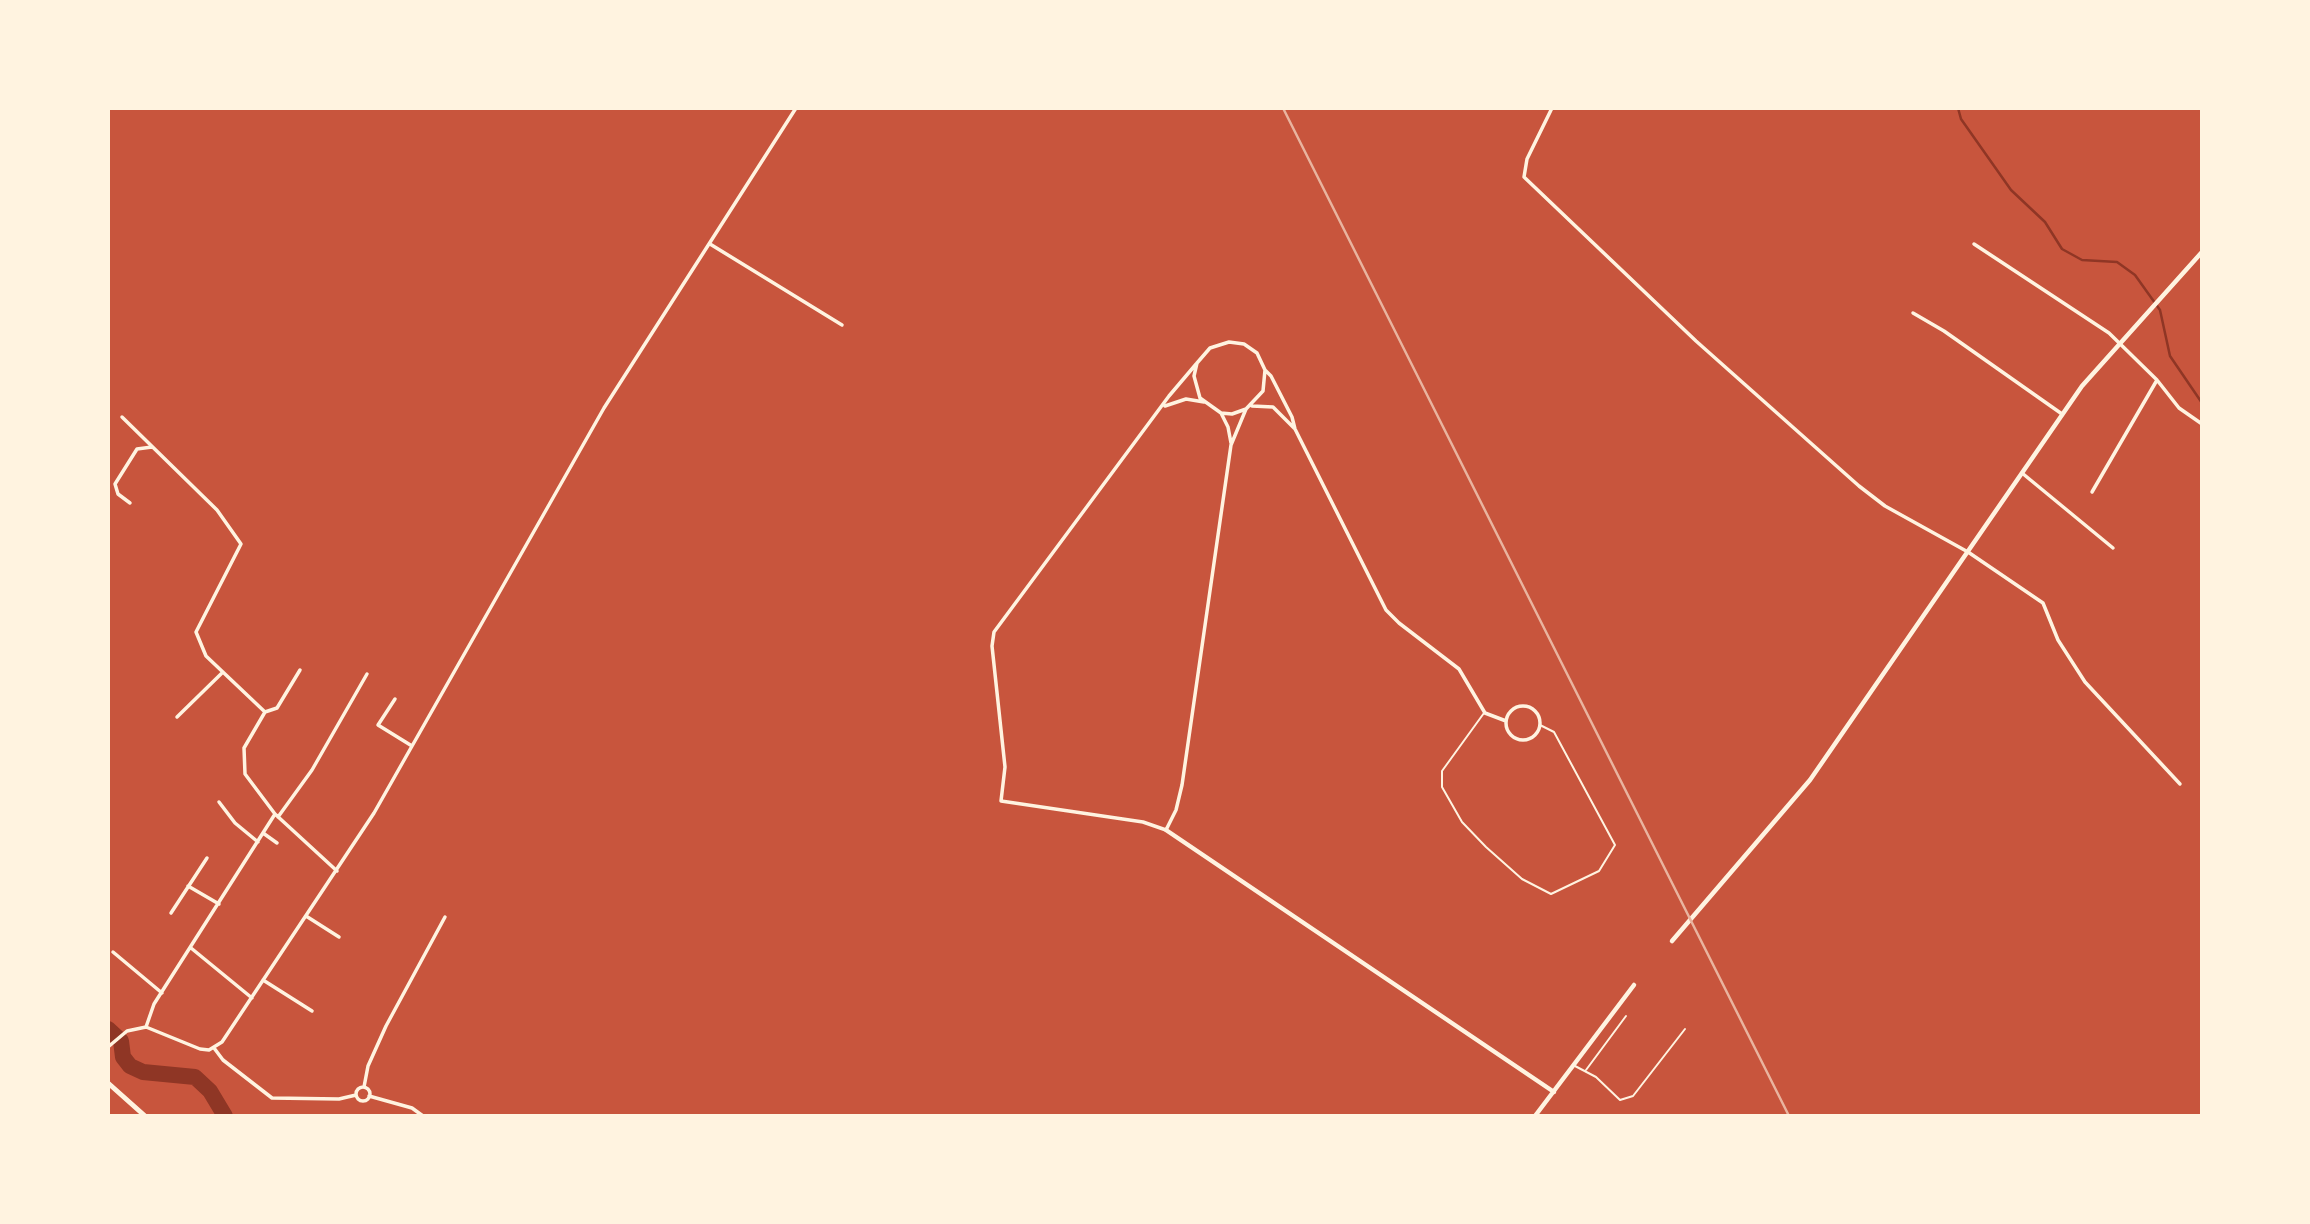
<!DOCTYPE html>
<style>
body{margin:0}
#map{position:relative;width:2310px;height:1224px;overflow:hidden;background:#c8553d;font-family:Cabin,sans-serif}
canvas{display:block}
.frame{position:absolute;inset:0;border:110px solid #fff3e0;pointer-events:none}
</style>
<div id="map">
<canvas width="2310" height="1224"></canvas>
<div class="frame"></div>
</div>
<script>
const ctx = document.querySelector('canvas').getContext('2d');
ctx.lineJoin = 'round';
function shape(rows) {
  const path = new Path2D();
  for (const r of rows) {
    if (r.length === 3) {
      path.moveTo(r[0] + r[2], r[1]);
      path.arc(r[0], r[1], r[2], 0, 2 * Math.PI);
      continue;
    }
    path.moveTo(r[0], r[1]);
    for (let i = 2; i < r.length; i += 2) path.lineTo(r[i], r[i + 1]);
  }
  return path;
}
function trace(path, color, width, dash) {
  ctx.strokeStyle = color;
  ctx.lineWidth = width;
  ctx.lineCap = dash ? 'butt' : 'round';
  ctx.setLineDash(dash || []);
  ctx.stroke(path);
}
trace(shape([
 [1958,108,1961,119,2011,190,2045,222,2062,249,2082,260,2117,262,2135,275,2160,310,2170,356,2202,403]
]), '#8f3625', 2.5);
trace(shape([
 [108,1029,121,1041,123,1057,130,1066,143,1072,195,1077,210,1091,225,1116]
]), '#8f3625', 16);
trace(shape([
 [1484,713,1442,771,1442,787,1462,822,1486,847,1522,879,1551,894,1599,871,1615,845,1554,732,1540,725],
 [1575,1066,1596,1077,1620,1100,1633,1096,1685,1029],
 [1586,1070,1626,1016]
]), '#fff3e0', 2);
trace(shape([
 [1552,108,1527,159,1524,177,1696,341,1859,486,1885,506,1968,552,2043,603,2058,640,2085,682,2180,784],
 [710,244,842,325],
 [1974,244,2109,333,2157,380,2179,408,2202,424],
 [1913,313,1944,331,2062,414],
 [1197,363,1169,396,994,632,992,646,1005,767,1001,801,1143,822,1166,830,1176,810,1182,785,1231,445,1246,409],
 [1265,370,1271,376,1292,417,1295,429,1386,610,1399,623,1459,669,1485,713,1506,721],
 [1165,406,1186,399,1204,402],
 [1252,406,1273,407,1294,428],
 [1221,413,1232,414,1246,409,1263,391,1265,370,1257,353,1244,344,1229,342,1210,348,1197,363,1194,376,1200,398,1221,413,1228,427,1231,443],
 [122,417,217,510,241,544,196,632,206,656,265,712,244,748,245,774,275,814,337,871],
 [2022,473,2113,548],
 [2092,492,2157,380],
 [130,503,118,494,115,484,137,449,152,447],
 [395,699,378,725,412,746],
 [1523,723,17],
 [265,712,277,708,300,670],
 [177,717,223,672],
 [219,802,235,823,258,842],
 [278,817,312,770,367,674],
 [263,833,277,843],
 [188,886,219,904],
 [171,913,207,858],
 [306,916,339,937],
 [191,948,252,998],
 [113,952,162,993],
 [263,980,312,1011],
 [146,1027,154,1004,275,814],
 [108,1047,127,1031,146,1027,200,1049,209,1050,222,1042,374,813,604,408,796,108],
 [214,1048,223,1060,272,1098,339,1099,356,1095],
 [364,1087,368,1066,386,1026,445,917],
 [363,1094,7],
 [369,1096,412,1108,423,1116]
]), '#fff3e0', 3.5);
trace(shape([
 [1166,830,1554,1092],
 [1672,941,1810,780,2082,386,2202,252],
 [1535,1116,1634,985]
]), '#fff3e0', 4.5);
trace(shape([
 [108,1083,145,1116]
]), '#fff3e0', 5);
trace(shape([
 [1283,108,1789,1116]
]), '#e9b49f', 2.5);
</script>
